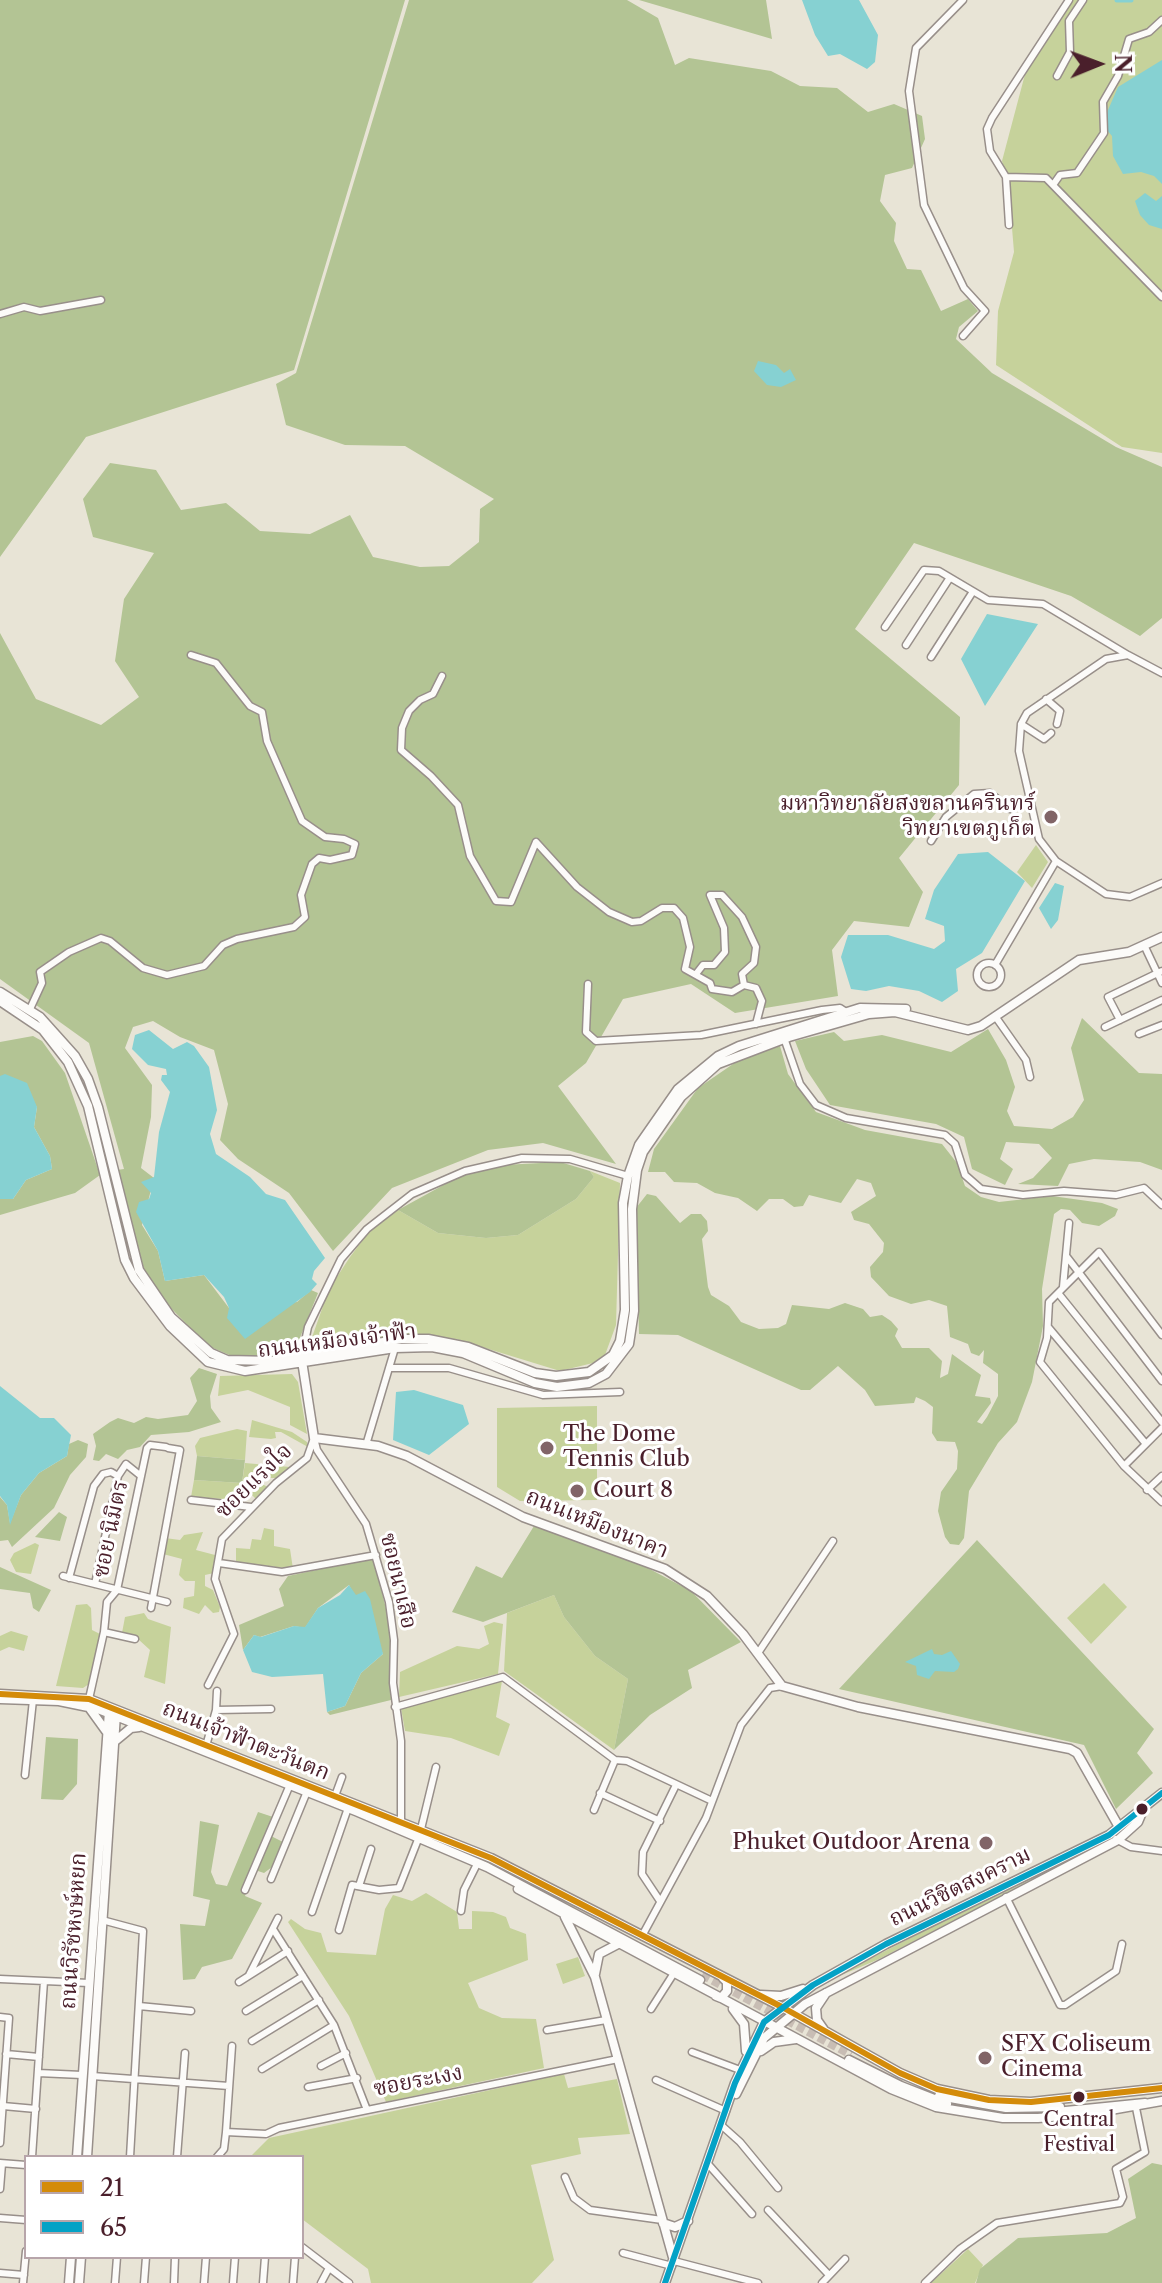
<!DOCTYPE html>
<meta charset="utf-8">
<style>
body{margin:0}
#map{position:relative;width:1162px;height:2283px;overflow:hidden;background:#e8e4d6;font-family:"Libre Caslon Text",serif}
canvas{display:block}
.legend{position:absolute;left:24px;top:2155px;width:280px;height:104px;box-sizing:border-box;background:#fff;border:2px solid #b7a5aa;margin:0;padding:10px 14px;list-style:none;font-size:24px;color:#4a1f2b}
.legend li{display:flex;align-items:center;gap:16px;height:40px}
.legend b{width:40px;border:2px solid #b7a5aa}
.north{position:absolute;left:1058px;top:24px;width:80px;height:80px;-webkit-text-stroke:6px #fff;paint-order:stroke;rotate:89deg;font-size:22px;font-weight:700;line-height:32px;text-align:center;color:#4a1f2b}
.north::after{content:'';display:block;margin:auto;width:28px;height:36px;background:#4a1f2b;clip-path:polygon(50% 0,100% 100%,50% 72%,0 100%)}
</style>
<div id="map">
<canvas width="1162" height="2283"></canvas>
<ul class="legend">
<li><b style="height:10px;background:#d48b09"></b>21</li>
<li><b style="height:10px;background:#04a2c6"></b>65</li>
</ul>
<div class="north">N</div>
</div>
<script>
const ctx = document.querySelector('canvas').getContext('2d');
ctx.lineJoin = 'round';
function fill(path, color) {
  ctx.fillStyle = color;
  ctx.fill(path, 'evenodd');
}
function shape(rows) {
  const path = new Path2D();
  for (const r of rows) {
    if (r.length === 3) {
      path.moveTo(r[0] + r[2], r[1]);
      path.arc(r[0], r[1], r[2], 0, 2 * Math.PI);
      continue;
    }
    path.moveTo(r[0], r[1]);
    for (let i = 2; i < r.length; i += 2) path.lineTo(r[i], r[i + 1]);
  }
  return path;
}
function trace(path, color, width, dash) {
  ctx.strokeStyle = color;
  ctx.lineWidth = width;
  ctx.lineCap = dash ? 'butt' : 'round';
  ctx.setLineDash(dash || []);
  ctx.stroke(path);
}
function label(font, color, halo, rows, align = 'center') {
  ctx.font = font + ' "Libre Caslon Text","Noto Serif Thai",serif';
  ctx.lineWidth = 6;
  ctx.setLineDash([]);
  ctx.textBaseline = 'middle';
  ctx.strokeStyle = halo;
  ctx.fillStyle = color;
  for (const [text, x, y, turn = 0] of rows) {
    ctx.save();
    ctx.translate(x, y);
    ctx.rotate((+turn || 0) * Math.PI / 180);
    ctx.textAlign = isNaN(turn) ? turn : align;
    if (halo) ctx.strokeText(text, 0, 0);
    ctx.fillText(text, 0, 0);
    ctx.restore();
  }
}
fill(shape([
 [1071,0,1162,0,1162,453,1122,447,996,365,998,311,1014,252,1008,180,1002,161,1028,63],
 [1036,845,1048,862,1032,888,1017,872],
 [590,1171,620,1183,616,1325,605,1355,593,1363,560,1371,456,1339,426,1337,327,1349,310,1343,329,1289,350,1257,368,1233,398,1210,438,1233,486,1238,518,1235,576,1199,594,1177],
 [292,1374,298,1382,307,1434,290,1425,290,1407,248,1390,218,1396,220,1376],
 [597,1406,597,1500,520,1501,497,1487,497,1408],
 [252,1420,292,1432,307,1442,308,1447,281,1432,275,1432,276,1438,271,1439,249,1437],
 [237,1429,247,1431,245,1460,197,1456,195,1446,200,1438],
 [245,1463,290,1467,277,1478,263,1478,262,1484,268,1487,256,1499,242,1485,240,1500,191,1497,194,1480,242,1483],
 [264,1528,274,1530,274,1546,290,1549,293,1569,236,1562,236,1548,250,1549,252,1539,261,1540],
 [203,1532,196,1550,215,1555,214,1573,205,1575,205,1586,213,1590,220,1607,219,1612,213,1613,205,1605,199,1614,183,1608,184,1598,194,1596,195,1581,185,1581,179,1575,182,1559,163,1554,165,1538,180,1540,184,1535],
 [35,1543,39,1545,31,1574,16,1572,10,1560,14,1553],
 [1104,1583,1127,1607,1091,1644,1067,1618],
 [554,1595,564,1617,595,1656,628,1679,614,1750,504,1671,507,1613],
 [87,1604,91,1608,92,1630,100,1634,89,1684,83,1688,56,1686,76,1605],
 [144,1613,148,1619,171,1627,165,1684,144,1677,150,1650,138,1639,122,1633,125,1617],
 [494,1622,503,1624,498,1674,399,1697,400,1672,457,1646,479,1649,489,1644,484,1626],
 [11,1631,28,1636,24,1651,9,1647,0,1651,0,1636],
 [502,1681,496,1717,510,1724,499,1756,451,1738,405,1731,401,1708],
 [1108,1842,877,1960,825,1982,920,1933],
 [426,1893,457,1912,459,1929,472,1929,472,1911,493,1912,506,1917,510,1928,526,1934,528,1960,468,1983,479,2008,502,2018,536,2019,544,2068,386,2102,349,2016,288,1922,291,1919,305,1929,321,1933,327,1952,376,1955,385,1909,393,1895,412,1901],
 [578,1957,585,1976,563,1984,556,1964],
 [564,2074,568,2088,617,2079,630,2134,578,2138,581,2154,531,2165,554,2260,532,2283,371,2283,368,2269,302,2219,302,2157,250,2157,269,2138],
 [968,2249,983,2265,975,2283,931,2283]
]), '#c6d29b');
fill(shape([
 [0,0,405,0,294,370,86,437,0,557],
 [409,0,627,0,658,18,675,65,689,58,771,71,800,86,837,88,868,112,894,104,922,116,925,139,912,168,885,175,880,201,896,223,894,241,907,269,921,270,941,311,968,299,978,311,959,327,956,339,992,373,1116,447,1162,467,1162,618,1140,636,1071,596,914,543,855,629,960,717,959,785,899,858,923,892,909,927,854,921,832,950,838,996,735,1013,691,984,623,999,586,1063,558,1086,616,1164,543,1143,488,1150,392,1188,333,1251,289,1193,238,1159,220,1140,228,1104,214,1050,180,1037,153,1021,133,1027,125,1048,152,1085,151,1117,141,1168,154,1178,142,1225,158,1251,165,1281,204,1275,229,1308,297,1302,311,1290,318,1293,293,1355,239,1359,208,1346,163,1300,144,1271,131,1235,117,1170,124,1169,89,1043,0,979,0,633,36,699,101,725,139,697,115,661,124,599,154,553,93,537,83,499,110,463,156,470,181,510,226,503,260,531,310,534,350,515,373,557,420,567,449,566,479,542,480,509,494,499,405,446,345,445,286,425,276,384,296,373],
 [639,0,766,0,772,39],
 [1082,1018,1139,1073,1162,1074,1162,1170,1140,1162,1094,1159,1069,1164,1058,1186,1018,1184,1033,1178,1052,1158,1039,1144,1006,1142,1000,1159,1013,1169,1005,1185,972,1169,964,1137,936,1124,830,1105,806,1069,795,1041,834,1032,844,1041,882,1035,951,1052,988,1029,1006,1060,1015,1087,1007,1111,1014,1126,1052,1129,1073,1117,1084,1100,1071,1048],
 [33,1036,42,1041,65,1073,100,1175,75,1193,0,1215,0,1199,13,1199,26,1180,52,1169,50,1156,34,1127,37,1107,0,1076,0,1042],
 [780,1046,788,1074,816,1112,865,1130,942,1144,957,1163,965,1186,981,1197,999,1202,1052,1196,1102,1203,1118,1209,1115,1216,1099,1226,1082,1223,1070,1210,1061,1209,1054,1214,1042,1289,1043,1326,1032,1382,1017,1422,998,1443,969,1491,964,1538,959,1545,950,1544,945,1537,938,1511,941,1492,957,1469,958,1451,955,1442,937,1441,932,1433,933,1407,925,1401,916,1397,914,1403,875,1406,865,1390,838,1366,810,1390,801,1390,678,1335,639,1334,636,1208,647,1194,656,1196,680,1223,691,1214,701,1214,707,1221,708,1231,702,1239,708,1287,711,1295,729,1306,741,1322,759,1329,778,1328,786,1324,792,1305,829,1309,845,1303,863,1309,870,1317,882,1315,891,1321,898,1329,895,1336,902,1348,929,1348,942,1361,940,1378,948,1374,952,1354,981,1375,975,1396,990,1398,991,1403,977,1422,982,1424,987,1417,998,1396,998,1374,983,1363,984,1350,979,1356,971,1353,968,1344,950,1337,947,1306,929,1300,911,1304,889,1296,871,1277,870,1267,883,1252,884,1243,869,1224,854,1220,851,1212,876,1196,871,1183,857,1179,841,1203,809,1195,803,1206,794,1207,783,1199,769,1199,757,1211,738,1198,715,1193,697,1183,674,1182,665,1172,648,1172,654,1149,698,1088,736,1062],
 [560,1162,590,1171,594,1177,576,1199,518,1235,486,1238,438,1233,398,1210,458,1177,503,1165],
 [199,1368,217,1374,210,1396,211,1408,221,1422,189,1432,151,1435,140,1447,127,1450,118,1459,106,1454,99,1461,93,1460,96,1446,93,1434,110,1422,118,1418,134,1423,146,1417,158,1419,188,1415,197,1401,190,1378],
 [78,1440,88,1444,86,1457,70,1475,54,1508,12,1547,8,1540,0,1541,0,1497,7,1505,10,1523,21,1495,39,1473,67,1456,69,1444],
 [197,1456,245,1460,242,1483,194,1480],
 [59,1512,67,1517,60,1541,35,1537],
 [534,1526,644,1566,691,1591,741,1642,688,1670,692,1688,650,1715,614,1750,628,1679,595,1656,564,1617,554,1595,483,1622,452,1612,476,1566,502,1578],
 [977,1540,1154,1729,1137,1753,1153,1773,1116,1809,1084,1745,839,1689],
 [373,1558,390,1624,391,1700,330,1715,327,1712,345,1706,361,1673,383,1654,349,1585,318,1608,305,1628,294,1626,260,1637,254,1635,243,1650,239,1625,284,1606,279,1589,288,1576],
 [0,1567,51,1590,39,1612,33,1608,30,1593,0,1589],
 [46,1737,78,1739,77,1784,63,1800,41,1799],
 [258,1812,273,1817,245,1896,262,1903,232,1959,202,1967,195,1979,183,1980,180,1924,205,1926,210,1900,193,1896,200,1821,219,1825,211,1872,216,1884,227,1886],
 [271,1836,283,1842,276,1864,264,1873,255,1870],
 [1152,2163,1162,2165,1162,2283,976,2283,980,2269,1018,2238,1107,2233,1136,2218,1128,2179]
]), '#b3c494');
fill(shape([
 [802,0,859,0,878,35,875,62,867,69,840,54,828,56,815,35],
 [1162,60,1162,184,1154,176,1141,172,1123,174,1113,156,1112,136,1106,129,1105,117,1118,87],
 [1145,193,1156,201,1162,196,1162,229,1149,225,1140,215,1135,201],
 [758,361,776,365,784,373,790,369,796,380,781,387,767,385,754,371],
 [987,614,1038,624,985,706,961,659],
 [988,852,1025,881,982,953,956,969,958,991,942,1002,919,991,889,986,866,991,851,989,841,957,848,935,888,935,934,949,945,941,944,926,925,919,934,890,958,854],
 [1055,883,1064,886,1058,920,1051,929,1039,908],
 [149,1030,173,1049,187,1042,194,1046,209,1067,217,1110,210,1134,216,1154,250,1177,266,1194,285,1200,325,1258,314,1271,312,1279,317,1284,310,1292,245,1339,227,1318,229,1308,224,1297,204,1275,165,1281,158,1251,136,1212,139,1202,149,1199,151,1193,141,1182,154,1177,159,1132,170,1092,161,1080,162,1075,167,1075,166,1069,148,1065,132,1049,135,1035],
 [5,1074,27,1083,37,1107,34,1127,50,1156,52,1169,26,1180,13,1199,0,1199,0,1076],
 [0,1386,40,1418,54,1418,71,1435,67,1456,39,1473,21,1495,10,1525,7,1505,0,1496],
 [414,1390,463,1405,469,1424,429,1455,393,1440,396,1392],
 [349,1585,356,1595,365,1591,370,1599,383,1654,361,1673,345,1706,327,1712,323,1674,272,1677,252,1672,243,1650,254,1635,261,1637,294,1626,305,1627,318,1608,340,1595],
 [932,1649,934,1654,942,1655,951,1651,960,1664,958,1669,954,1672,935,1671,929,1679,917,1675,916,1666,905,1662]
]), '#86d1d2');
trace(shape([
 [1117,0,1131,0]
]), '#86d1d2', 5);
trace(shape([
 [702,1975,851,2055]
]), '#c8bdb4', 8, [8, 4]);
const street = shape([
 [1069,0,992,118,987,129,990,151,1006,177,1046,178,1162,297],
 [1057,76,1070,52,1069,21,1083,0],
 [1006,177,1009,225],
 [1053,185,1060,175,1077,173,1104,133,1103,102,1118,76,1129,39,1149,32,1162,20],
 [0,314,24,307,40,311,101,300],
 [963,336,985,311,964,288,924,205,909,91,916,48,963,0],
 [885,627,924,570,939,571,988,600,1043,604,1128,655],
 [906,645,949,579],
 [931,657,972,593],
 [1162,673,1128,655,1106,659,1027,713,1021,724,1019,751,1039,839,1056,861,1106,894,1130,897,1162,883],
 [442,676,433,694,420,700,409,711,402,728,401,750,431,776,458,805,470,856,496,901,511,902,536,842],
 [1046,699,1060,711,1057,724],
 [1021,724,1044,739,1051,733],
 [931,841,946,817,974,794,990,793,1010,809,1030,803],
 [536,842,577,887,609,912,632,922,641,921,662,908,674,908,683,918,690,947,685,969,710,983,712,989,732,992,744,985,756,988,762,1001,756,1024],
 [1144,945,1162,983],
 [989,975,12],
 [995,965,1056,861],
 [696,974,703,965,714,965,725,952,724,928,710,895,722,895,742,917,756,947,754,963,742,974,744,985],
 [588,984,586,1032,596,1041,701,1035,822,1010,840,1008,846,1012],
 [30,1009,42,983,40,972,69,952,101,938,110,941,143,968,167,975,204,966,223,945,237,939,294,927,305,917,301,895,312,864,319,858,330,860,352,855,355,844,344,839,325,837,302,821,267,741,262,712,250,706,216,663,191,655],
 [995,1016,1026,1060,1030,1077],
 [1120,1020,1108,997,1162,971],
 [1105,1027,1162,1000],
 [1139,1034,1162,1025],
 [783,1035,800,1084,816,1105,846,1118,945,1135,955,1144,965,1175,981,1189,1023,1195,1064,1191,1116,1195,1144,1188,1162,1205],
 [1067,1257,1162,1381],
 [1063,1287,1069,1223],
 [1058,1293,1162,1422],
 [1048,1327,1146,1444],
 [1162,1335,1099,1252,1049,1302,1047,1338,1040,1362,1124,1466,1162,1502],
 [302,1356,308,1327,341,1259,367,1229,412,1194,465,1171,522,1158,570,1159,628,1176],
 [389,1368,449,1368,543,1395,620,1392],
 [314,1438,317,1450,366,1524,389,1602,394,1640,393,1683,401,1741,401,1821],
 [366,1445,395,1348],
 [1124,1466,1162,1428],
 [1147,1490,1162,1476],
 [191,1500,251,1507],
 [219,1563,282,1572,376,1555],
 [63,1576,167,1602],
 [69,1578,94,1486,103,1474,111,1472,118,1476],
 [95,1584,118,1476,126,1464,141,1476],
 [151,1608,180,1450,168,1448],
 [104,1632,135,1639],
 [758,1653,833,1541],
 [208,1685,234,1634,215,1579,222,1539,276,1483,307,1458,313,1441],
 [89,1699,104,1632,107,1602,117,1590,147,1448,150,1445,166,1447],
 [395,1707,503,1677,615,1760,627,1761,710,1800],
 [216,1710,271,1709],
 [206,1746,216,1710,217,1691],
 [25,1775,33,1700],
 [600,1793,660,1821],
 [335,1796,342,1777],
 [594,1810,615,1760],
 [421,1829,436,1767],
 [1116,1839,1131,1847,1162,1851],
 [271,1879,306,1794],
 [359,1886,371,1849],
 [245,1890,289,1787],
 [1006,1897,1060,2005,1065,2005,1116,1971,1122,1944],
 [660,1901,642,1874,643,1852,676,1785],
 [461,1911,464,1890,477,1864],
 [312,1912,348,1808],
 [102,1920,143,1931,130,2157],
 [273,1929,334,2025,367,2110],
 [339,1930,352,1885,379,1890,399,1888,419,1837],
 [642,1936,706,1818,741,1725,770,1688,782,1686],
 [249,1975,278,1918],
 [0,1979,89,1983],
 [239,1982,288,1951],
 [139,2006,191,2011],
 [651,2009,674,1973],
 [246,2011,303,1976],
 [0,2017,9,2018,0,2143],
 [547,2030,606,2020],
 [252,2041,319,2000],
 [692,2052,740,2070],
 [6,2054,39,2057],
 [321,2066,346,2053],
 [262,2069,334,2025],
 [38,2073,82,2075],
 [92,2076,229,2086],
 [656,2080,726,2111],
 [308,2087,357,2078],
 [3,2106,36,2109],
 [721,2125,740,2142,778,2188],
 [226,2132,266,2134,279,2128,618,2059],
 [32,2157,44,1981],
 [177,2157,185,2053],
 [217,2157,224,2149,226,2132,232,2046],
 [0,2163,26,2165],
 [708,2164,752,2214],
 [565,2177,574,2198,590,2210,662,2220],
 [0,2189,2,2164],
 [768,2210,829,2275],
 [0,2218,26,2220],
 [302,2247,349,2283],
 [623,2253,672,2266],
 [674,2261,758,2283],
 [0,2273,24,2275],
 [23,2283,26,2251],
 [115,2283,117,2257],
 [144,2283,146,2257],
 [174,2283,175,2257],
 [204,2283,206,2257],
 [233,2283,235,2257],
 [263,2283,265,2257],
 [293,2283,295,2257],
 [321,2283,329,2268],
 [822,2283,845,2259],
 [925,2283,960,2249,997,2223,1120,2203,1123,2197,1116,2169,1145,2152,1136,2108]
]);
const secondary = shape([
 [0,992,40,1017,75,1056,88,1079,98,1107,139,1270,171,1317,211,1353,227,1360,273,1361,401,1339,428,1339,468,1347,535,1373,556,1376,589,1372,613,1355,620,1341,625,1310,623,1203,628,1176,639,1145,678,1089,718,1056,739,1046,860,1008,906,1009],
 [0,1001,43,1030,68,1062,88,1106,125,1260,134,1278,170,1326,208,1362,245,1371,395,1348,432,1347,463,1353,535,1383,557,1387,589,1383,606,1374,629,1344,634,1311,632,1209,637,1170,643,1152,681,1097,718,1064,789,1037,869,1014,895,1012,968,1030,981,1026,1079,960,1129,952,1162,937],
 [302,1361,314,1438,378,1446,407,1456,523,1517,665,1569,707,1596,743,1634,782,1686,858,1707,1070,1749,1077,1753,1119,1827],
 [0,1694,89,1699,491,1858,782,2007,900,2073,937,2089,989,2100,1031,2102,1162,2088],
 [0,1699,59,1701,98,1709,358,1812,487,1867,700,1980],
 [88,1706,106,1731],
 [114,1742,131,1728,139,1727],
 [518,1889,891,2089,936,2107,1003,2118,1038,2118,1088,2114,1162,2101],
 [565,1917,595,1977,674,2261],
 [595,1974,599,1954,618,1944],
 [761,1995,781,1996,803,1989],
 [716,1996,721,1998,727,1991,727,1982,723,1978],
 [733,2009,744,2024,746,2051],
 [824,2030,817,2020,816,2008,826,1993],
 [761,2051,774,2042,796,2039],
 [849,2060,901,2086,947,2104],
 [736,2094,764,2038,805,2004,1118,1840,1138,1822,1143,1810],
 [939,2096,1006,2108,1060,2107],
 [1056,2112,1145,2103],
 [77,2157,109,1711],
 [87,2157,116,1714],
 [663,2223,675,2227,688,2221],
 [69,2283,71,2257],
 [79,2283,81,2257],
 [665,2283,735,2083,764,2022,813,1985,886,1944,1109,1835,1162,1793]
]);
trace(street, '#988f8a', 9);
trace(secondary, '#988f8a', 11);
trace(street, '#fcfbf9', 6);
trace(secondary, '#fcfbf9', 8);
trace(shape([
 [0,1694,89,1699,491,1858,782,2007,900,2073,937,2089,989,2100,1031,2102,1162,2088]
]), '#d48b09', 6);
trace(shape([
 [665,2283,735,2083,764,2022,813,1985,886,1944,1109,1835,1162,1793]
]), '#04a2c6', 6);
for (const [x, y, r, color] of [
 [1051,817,8,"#816467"],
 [547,1448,8,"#816467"],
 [577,1491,8,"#816467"],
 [1142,1809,7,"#4a1f2b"],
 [986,1843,8,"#816467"],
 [985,2058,8,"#816467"],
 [1079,2097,7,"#4a1f2b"]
]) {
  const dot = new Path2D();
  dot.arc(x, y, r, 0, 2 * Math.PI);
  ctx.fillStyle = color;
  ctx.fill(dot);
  trace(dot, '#fff', 3);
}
label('20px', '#4a1f2b', '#fff', [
 ["Central",1079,2120],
 ["Festival",1079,2145]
]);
label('22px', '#4a1f2b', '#fff', [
 ["มหาวิทยาลัยสงขลานครินทร์",1035,804,"right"],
 ["วิทยาเขตภูเก็ต",1035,829,"right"],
 ["The Dome",563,1435],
 ["Tennis Club",563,1460],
 ["Court 8",593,1491],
 ["Phuket Outdoor Arena",970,1843,"right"],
 ["SFX Coliseum",1001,2045],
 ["Cinema",1001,2070]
], 'left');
label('22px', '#4a1f2b', '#fff', [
 ["ถนนเหมืองเจ้าฟ้า",337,1341,-7],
 ["ซอยแรงใจ",254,1481,-44],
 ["ถนนเหมืองนาคา",597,1524,22],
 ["ซอย นิมิตร",111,1529,-78],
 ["ซอยนาเสือ",398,1581,77],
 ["ถนนเจ้าฟ้าตะวันตก",246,1741,22],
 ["ถนนวิชิตสงคราม",960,1887,-26],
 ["ถนนวิรัชหงษ์หยก",74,1931,-86],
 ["ซอยระเงง",418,2081,-11]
]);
</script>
